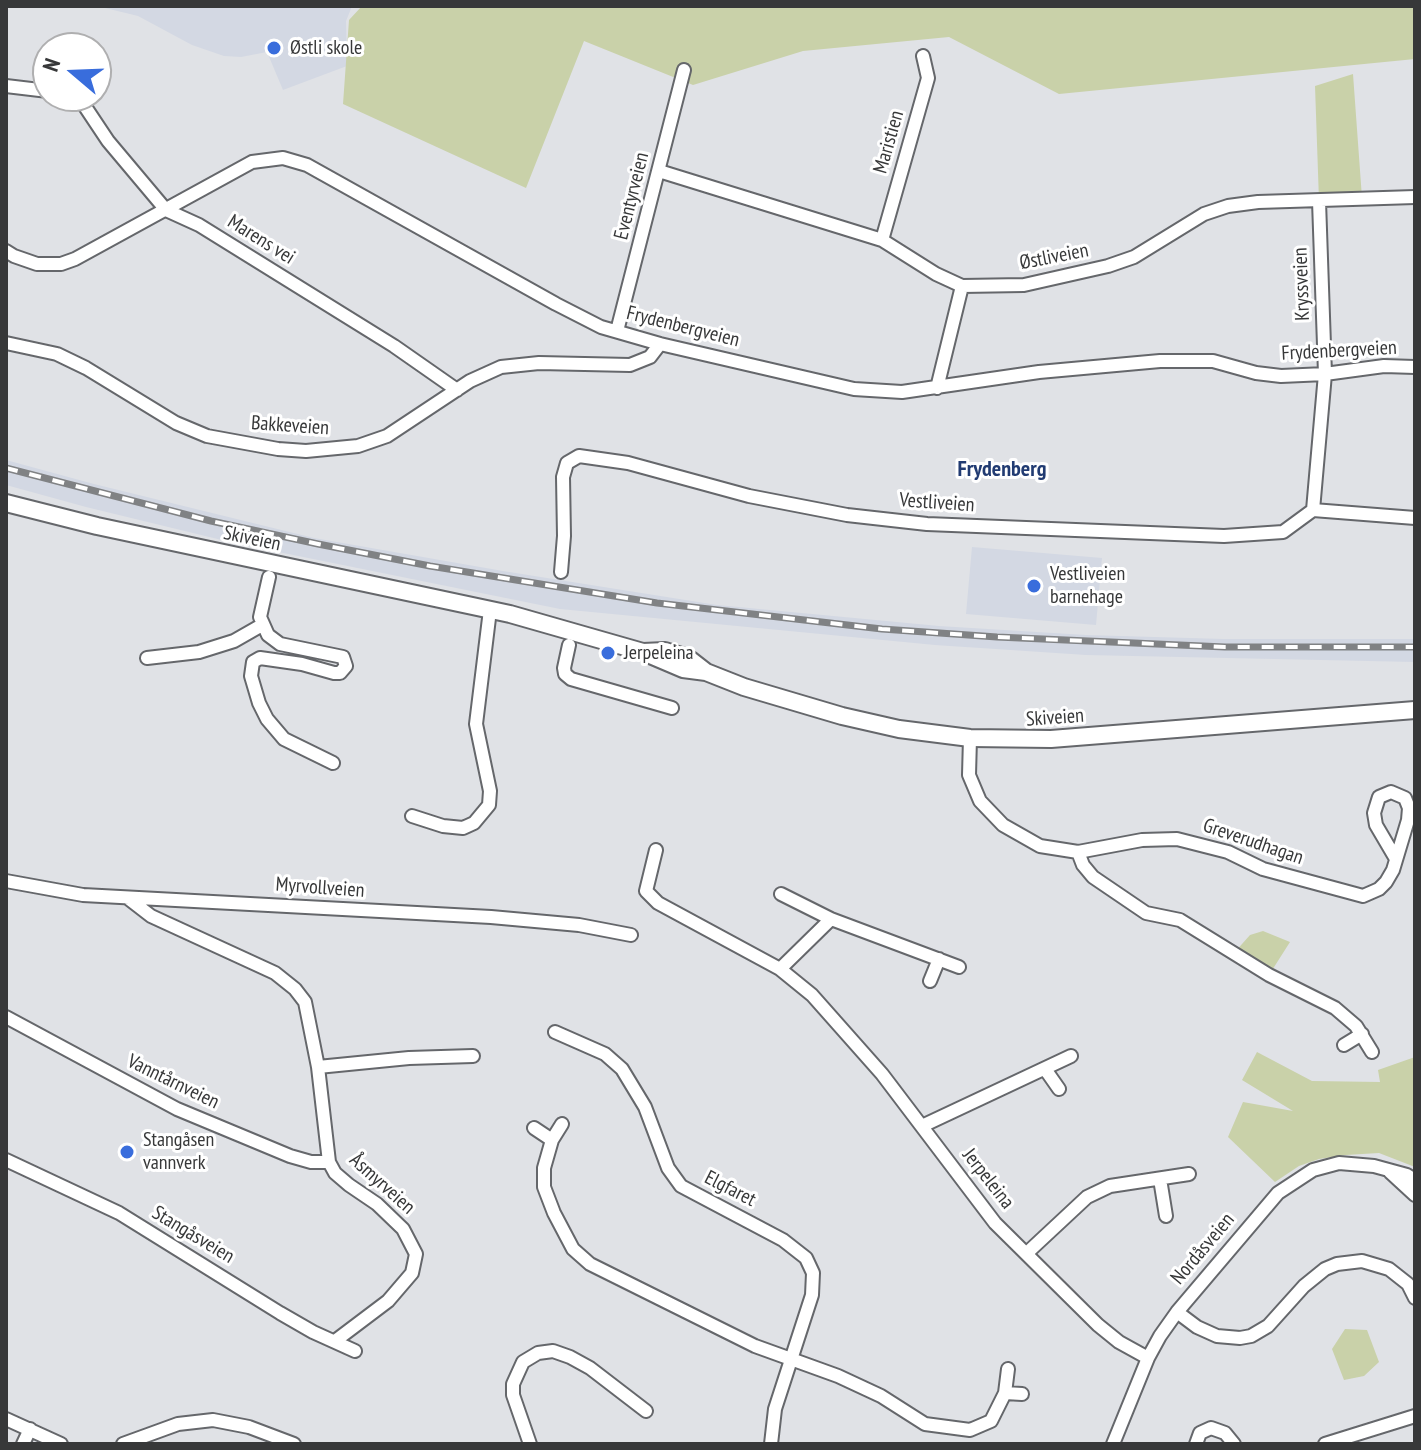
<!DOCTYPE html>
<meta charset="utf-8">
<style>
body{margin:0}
#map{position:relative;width:1421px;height:1450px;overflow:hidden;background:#e0e2e6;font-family:"PT Sans Narrow",sans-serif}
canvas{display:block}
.frame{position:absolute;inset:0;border:8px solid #373839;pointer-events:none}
.north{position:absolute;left:32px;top:32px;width:80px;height:80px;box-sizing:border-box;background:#fff;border:2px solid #afafb0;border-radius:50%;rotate:289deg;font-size:22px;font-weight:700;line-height:32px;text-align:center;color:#373839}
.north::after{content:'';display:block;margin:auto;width:28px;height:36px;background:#396ddc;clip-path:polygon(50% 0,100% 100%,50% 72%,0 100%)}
</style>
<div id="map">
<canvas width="1421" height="1450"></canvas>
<div class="frame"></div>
<div class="north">N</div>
</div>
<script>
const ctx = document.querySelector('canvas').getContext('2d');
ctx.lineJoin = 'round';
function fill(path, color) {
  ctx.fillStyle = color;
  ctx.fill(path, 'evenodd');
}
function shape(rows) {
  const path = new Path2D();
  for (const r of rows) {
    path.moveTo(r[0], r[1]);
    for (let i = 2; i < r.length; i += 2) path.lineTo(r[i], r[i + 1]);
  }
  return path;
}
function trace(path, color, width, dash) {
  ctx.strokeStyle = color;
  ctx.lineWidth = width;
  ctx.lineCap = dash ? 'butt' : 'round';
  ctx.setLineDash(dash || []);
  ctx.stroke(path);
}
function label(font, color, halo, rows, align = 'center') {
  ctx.font = font + ' "PT Sans Narrow",sans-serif';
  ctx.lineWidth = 6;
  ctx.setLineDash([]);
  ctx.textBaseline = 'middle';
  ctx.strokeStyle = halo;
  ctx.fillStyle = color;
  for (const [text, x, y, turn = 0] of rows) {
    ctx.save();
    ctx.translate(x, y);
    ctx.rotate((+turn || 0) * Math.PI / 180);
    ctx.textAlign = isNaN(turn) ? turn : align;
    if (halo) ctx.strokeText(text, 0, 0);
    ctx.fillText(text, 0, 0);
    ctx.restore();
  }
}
fill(shape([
 [97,6,352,6,346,21,347,66,283,90,267,52,241,57,224,56,192,45,138,16],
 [6,460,94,484,314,538,503,571,717,605,939,626,1086,635,1224,639,1415,639,1415,662,1086,655,935,645,560,609,234,543,86,507,6,485],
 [972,547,1102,558,1096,625,966,614]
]), '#d3d8e3');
fill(shape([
 [362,6,1415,6,1415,59,1059,94,949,37,803,51,693,85,584,41,526,188,343,104,349,20],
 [1353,74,1362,198,1319,201,1315,86],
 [1263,931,1290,942,1269,975,1234,953,1250,935],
 [1257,1052,1312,1081,1380,1082,1378,1070,1415,1057,1415,1167,1379,1153,1346,1155,1319,1159,1299,1166,1275,1182,1228,1137,1243,1102,1293,1111,1242,1080],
 [1345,1329,1367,1330,1379,1362,1364,1376,1344,1380,1332,1349]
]), '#c9d1a9');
const minor = shape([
 [6,86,48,91],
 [73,96,82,102,108,141,166,210,199,225,394,346,457,390],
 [659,171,882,240,936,274,962,286,1024,285,1108,266,1134,257,1204,214,1228,206,1258,202,1415,197],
 [882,240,928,78,923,56],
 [6,251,14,256,37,264,61,264,75,259,252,162,283,158,307,165,556,304,601,327,660,344,854,389,902,392,1039,372,1160,361,1213,361,1256,373,1281,376,1325,374,1384,366,1415,367],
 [617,331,684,70],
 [6,343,57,354,86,368,176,423,207,436,278,449,306,451,358,446,387,436,470,381,501,367,539,363,630,365,650,357,660,344],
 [937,388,962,286],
 [1313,510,1325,374,1319,201],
 [561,572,564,536,563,477,567,463,579,456,628,463,749,496,847,515,927,524,1224,536,1283,532,1313,510,1415,518],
 [269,577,260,617,268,635,280,644,343,657,346,666,340,673,334,673,302,664,260,658,253,662,251,676,259,703,267,719,284,739,333,763],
 [569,645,564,668,565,674,571,679,672,708],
 [147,658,199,652,234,641,262,625],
 [970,738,969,775,980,801,1003,825,1040,846,1078,852,1142,840,1177,839,1228,852,1263,869,1363,896,1379,889,1386,882,1393,870,1408,820,1409,808,1405,798,1391,792,1379,797,1374,813,1376,825,1396,859],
 [412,816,443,826,463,828,474,823,489,805,490,791,476,724,490,610],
 [656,850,646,891,658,903,780,969,812,995,882,1074,995,1223,1098,1325,1119,1342,1148,1358],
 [1078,852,1083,865,1093,877,1146,913,1180,920,1269,975,1335,1008,1356,1026,1372,1052],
 [6,881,83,895,491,917,579,925,631,935],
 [781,894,831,919,959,967],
 [129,899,151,916,275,973,295,989,305,1002,318,1067,329,1162,335,1173,349,1185,377,1204,403,1229,416,1254,412,1273,388,1301,335,1341],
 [780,969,831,919],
 [930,981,939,959],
 [6,1017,177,1109,290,1156,311,1162,329,1162],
 [555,1032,605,1054,622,1069,645,1107,668,1168,681,1186,783,1240,806,1258,813,1273,812,1295,775,1409,771,1444],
 [1344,1045,1362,1034],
 [318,1067,409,1058,473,1056],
 [1045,1069,1059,1089],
 [562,1124,552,1140,544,1168,544,1187,554,1213,573,1249,590,1264,755,1346,838,1376,881,1396,925,1424,970,1430,991,1421,1005,1393,1008,1369],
 [922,1126,1071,1056],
 [534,1128,552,1140],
 [6,1160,119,1213,280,1313,313,1332,355,1351],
 [1390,1172,1415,1195],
 [1160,1179,1166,1216],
 [1028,1252,1087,1197,1110,1186,1189,1174],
 [1177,1312,1197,1327,1217,1336,1240,1338,1251,1336,1268,1326,1304,1286,1325,1269,1337,1264,1362,1261,1389,1269,1408,1284,1415,1298],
 [1005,1393,1022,1394],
 [6,1419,61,1444],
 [23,1444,30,1429],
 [123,1444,178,1424,213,1420,249,1427,294,1444],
 [530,1444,513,1395,513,1384,523,1362,538,1353,553,1351,570,1357,590,1368,646,1411],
 [1113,1444,1148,1358,1160,1336,1177,1312,1278,1193,1313,1170,1339,1163,1374,1166,1407,1175,1415,1180],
 [1196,1444,1200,1433,1211,1428,1225,1433,1234,1444],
 [1325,1444,1415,1416]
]);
const major = shape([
 [6,503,97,526,510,614,643,652,683,669,706,672],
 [643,652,665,651,688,658,706,672,744,687,842,716,899,729,970,738,1051,739,1415,710]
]);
trace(minor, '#65676b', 16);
trace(major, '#65676b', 20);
trace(minor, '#fff', 12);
trace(major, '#fff', 16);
const rail = shape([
 [6,468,211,521,318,544,430,566,657,603,882,629,997,637,1225,647,1415,647]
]);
trace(rail, '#808284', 7);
trace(rail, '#fff', 4, [12]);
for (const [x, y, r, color] of [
 [274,48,8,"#396ddc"],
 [1034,586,8,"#396ddc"],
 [608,653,8,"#396ddc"],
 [127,1152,8,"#396ddc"]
]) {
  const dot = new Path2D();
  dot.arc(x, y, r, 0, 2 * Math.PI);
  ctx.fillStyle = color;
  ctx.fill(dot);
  trace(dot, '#fff', 3);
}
label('20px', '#373839', '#fff', [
 ["Østli skole",290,48],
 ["Vestliveien",1050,574],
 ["barnehage",1050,597],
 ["Jerpeleina",624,653],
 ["Stangåsen",143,1140],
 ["vannverk",143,1163]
], 'left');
label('20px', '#373839', '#fff', [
 ["Maristien",889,142,-74],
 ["Eventyrveien",632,196,-76],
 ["Marens vei",261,240,32],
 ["Østliveien",1054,257,-11],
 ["Kryssveien",1302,284,-92],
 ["Frydenbergveien",683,327,14],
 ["Frydenbergveien",1339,351,-3],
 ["Bakkeveien",290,426,4],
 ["Vestliveien",937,503,4],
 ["Skiveien",252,539,12],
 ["Skiveien",1055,718,-4],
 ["Greverudhagan",1253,842,19],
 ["Myrvollveien",320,888,4],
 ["Vanntårnveien",173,1082,26],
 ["Jerpeleina",988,1179,52],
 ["Åsmyrveien",382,1184,42],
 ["Elgfaret",730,1189,27],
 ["Stangåsveien",193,1235,31],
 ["Nordåsveien",1203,1249,-50]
]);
label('bold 22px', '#213b72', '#fff', [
 ["Frydenberg",1002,470]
]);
</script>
